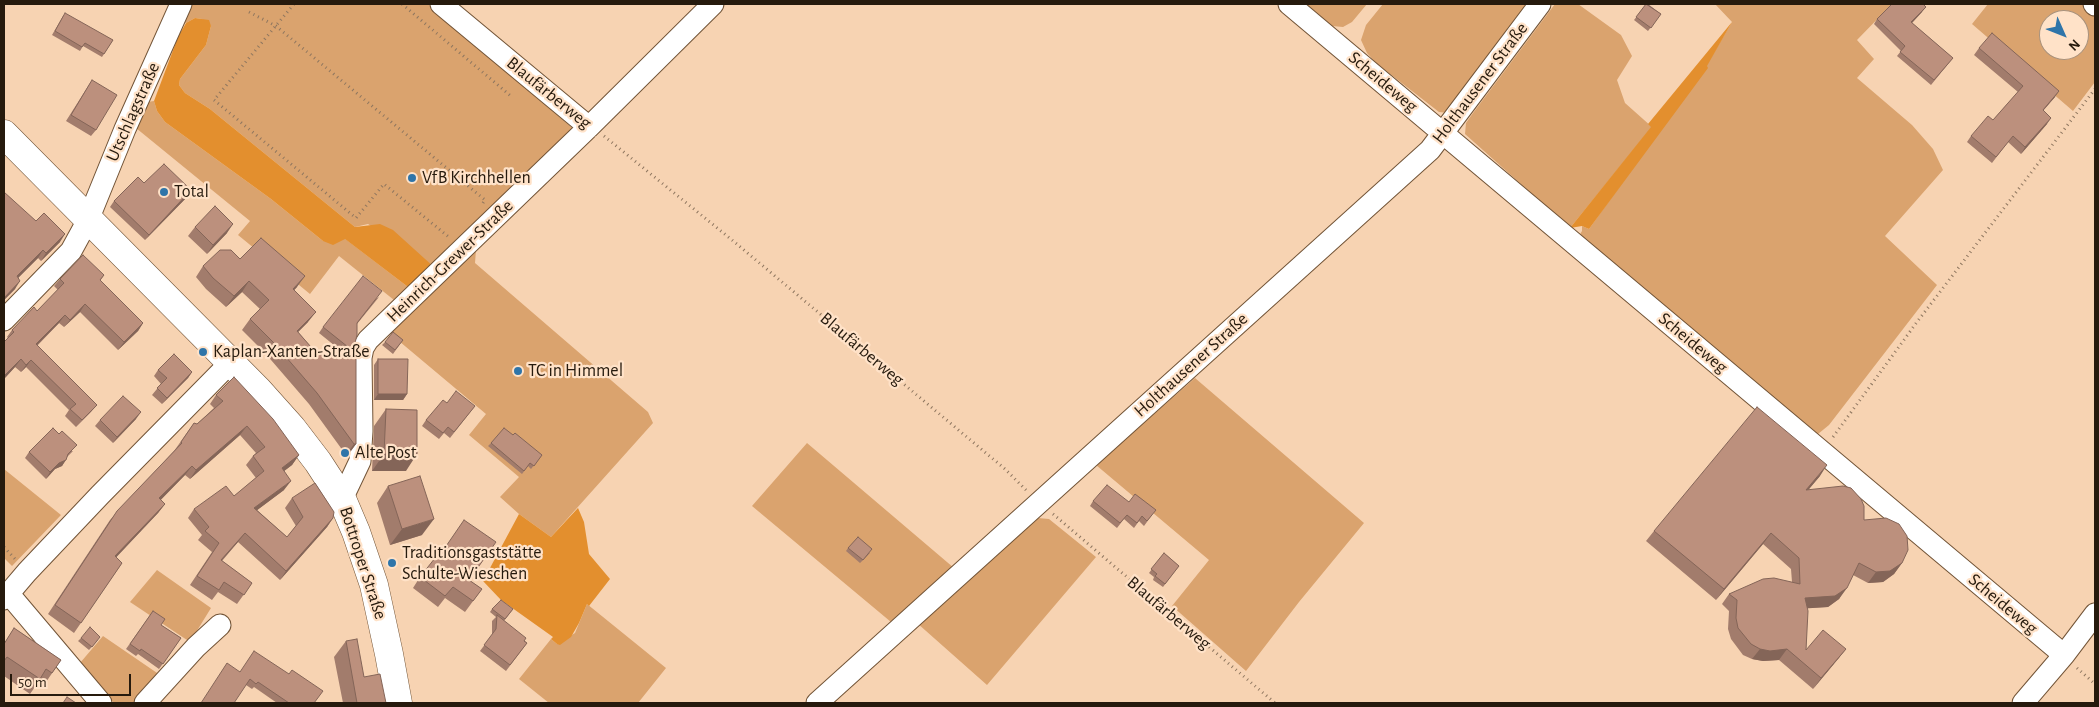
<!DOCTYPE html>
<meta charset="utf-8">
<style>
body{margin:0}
#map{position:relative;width:2099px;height:707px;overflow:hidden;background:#f7d3b2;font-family:"Alegreya Sans",sans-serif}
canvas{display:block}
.frame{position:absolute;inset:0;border:5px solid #261a0d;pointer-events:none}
.north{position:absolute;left:2039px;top:10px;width:50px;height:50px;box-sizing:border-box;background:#ffe2c8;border:1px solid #a8927d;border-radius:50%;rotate:134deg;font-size:14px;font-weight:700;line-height:20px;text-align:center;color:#261a0d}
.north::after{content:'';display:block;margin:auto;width:18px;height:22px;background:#2f75a9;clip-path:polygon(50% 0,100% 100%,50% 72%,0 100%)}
.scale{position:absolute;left:10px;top:674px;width:121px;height:22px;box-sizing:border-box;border:2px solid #261a0d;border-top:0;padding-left:6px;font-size:15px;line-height:18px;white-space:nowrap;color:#261a0d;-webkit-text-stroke:4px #ffe2c8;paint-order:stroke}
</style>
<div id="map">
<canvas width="2099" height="707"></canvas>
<div class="frame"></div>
<div class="north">N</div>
<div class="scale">50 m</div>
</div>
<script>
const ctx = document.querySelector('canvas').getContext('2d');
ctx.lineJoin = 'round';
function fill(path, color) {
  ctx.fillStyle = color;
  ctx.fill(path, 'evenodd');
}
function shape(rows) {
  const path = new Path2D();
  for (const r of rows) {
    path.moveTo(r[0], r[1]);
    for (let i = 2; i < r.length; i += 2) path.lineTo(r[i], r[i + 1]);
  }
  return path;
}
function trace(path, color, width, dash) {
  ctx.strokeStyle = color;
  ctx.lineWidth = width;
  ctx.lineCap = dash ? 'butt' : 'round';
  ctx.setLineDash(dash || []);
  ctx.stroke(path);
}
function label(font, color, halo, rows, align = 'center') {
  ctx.font = font + ' "Alegreya Sans",sans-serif';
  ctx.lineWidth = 4.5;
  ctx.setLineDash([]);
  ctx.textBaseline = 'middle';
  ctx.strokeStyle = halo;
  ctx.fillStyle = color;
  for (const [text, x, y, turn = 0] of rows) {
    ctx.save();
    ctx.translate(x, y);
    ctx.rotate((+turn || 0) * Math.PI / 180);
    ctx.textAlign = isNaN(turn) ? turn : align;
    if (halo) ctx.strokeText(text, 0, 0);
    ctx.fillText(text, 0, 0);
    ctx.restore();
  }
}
fill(shape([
 [189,4,428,4,577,132,435,268,368,224,355,227,210,109,185,93,179,85,180,79,206,45,211,26,202,19,195,18,186,23,181,21],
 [1303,4,1367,4,1352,22,1343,27,1332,26,1322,21],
 [1383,4,1533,4,1449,113,1439,112,1376,63,1367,53,1361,40,1366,25],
 [1555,4,1578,4,1621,35,1632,56,1617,80,1625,103,1652,127,1570,228,1465,134,1466,123,1473,113],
 [1715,4,1892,4,1857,40,1874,59,1857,78,1912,125,1933,149,1943,170,1885,236,1937,285,1829,425,1818,434,1815,433,1579,236,1582,231,1582,226,1589,229,1706,66,1732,22],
 [1988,4,2082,4,2095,17,2095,82,2073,111,1972,24],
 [2049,20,2079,20,2079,50,2049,50],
 [154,101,157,111,165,122,271,199,323,241,344,238,408,287,394,300,339,256,310,294,238,235,250,221,136,128,147,102],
 [476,250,475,263,648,412,653,423,551,537,519,514,500,497,519,477,469,435,486,414,387,331],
 [1195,378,1364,523,1299,602,1246,671,1172,606,1209,560,1096,465],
 [807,443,954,568,891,622,752,506],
 [4,469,61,515,12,566,4,558],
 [1038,518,1049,519,1096,557,987,685,917,623],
 [157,570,211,608,190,642,130,602],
 [587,604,666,668,638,703,549,703,519,679,551,639,557,644,575,633],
 [103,636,160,675,135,703,114,703,80,663]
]), '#daa36e');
fill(shape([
 [195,18,209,20,211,26,206,45,180,79,179,85,185,93,210,109,355,227,380,224,393,230,435,268,414,287,408,287,345,239,333,245,323,241,271,199,165,122,157,111,154,101,178,37,186,23],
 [1732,22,1707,66,1708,68,1589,229,1582,226,1570,228,1651,127,1648,124],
 [578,508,584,522,589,554,610,579,589,606,587,604,579,623,571,637,560,645,557,644,551,639,553,637,501,600,483,581,519,514,551,537]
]), '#e38f2e');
const minor = shape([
 [441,4,589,127],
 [1289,4,2064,655],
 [2094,4,2095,5],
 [4,320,71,251,88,220,125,129,181,4],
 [342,499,360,461,362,431,361,358,363,348,368,340,589,127,713,4],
 [8,593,101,703],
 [4,599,27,572,100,495,230,363],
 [145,703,196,647,220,625],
 [817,703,1430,150,1540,4],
 [2023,703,2064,655,2095,614]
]);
const major = shape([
 [4,134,258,390,292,428,318,462,342,499,356,532,374,585,389,654,398,703]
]);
trace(minor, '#725437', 23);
trace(major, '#725437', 29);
trace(shape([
 [294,4,214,100,356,218,384,184,450,238],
 [402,4,512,97],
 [249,12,276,26,485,200,483,203],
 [604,136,732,240,1005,469,1026,490],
 [1833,437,1917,322,2095,89],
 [1053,514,1275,703],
 [4,547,16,560],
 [2077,668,2095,684]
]), '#8e765f', 3, [1, 4]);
trace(minor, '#fff', 21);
trace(major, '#fff', 28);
fill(shape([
 [1645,4,1649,4,1648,4,1661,14,1648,31,1634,20,1646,5],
 [1922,12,1912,23,1953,58,1931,85,1897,56,1901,51,1874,24,1877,19],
 [63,16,113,40,102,57,83,46,80,51,52,35],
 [1979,48,2055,97,2043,111,2047,124,2021,154,2008,142,1992,163,1967,142,1971,136,1993,120,2018,92,1974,55],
 [92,80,96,130,91,136,66,121],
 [144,183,191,190,188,196,145,240,110,207,114,201],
 [36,221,60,242,41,261,38,258,18,278,15,289,4,300],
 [195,227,227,233,207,254,188,236],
 [240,259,297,287,294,290,308,322,298,332,318,355,345,354,319,333,323,327,379,297,357,324,353,351,350,354,356,444,348,455,346,455,309,404,265,353,242,330,250,319,260,309,242,292,226,307,206,289,196,277,203,266],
 [104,275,100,281,143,323,138,331,118,350,80,312,64,327,59,323,37,346,97,405,91,412,76,427,65,416,69,410,26,367,21,372,15,367,4,379,4,342,8,338,7,337,12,330,37,311,58,290,54,286,60,279],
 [403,340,393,354,382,345,385,342],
 [378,359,407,394,403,400,374,400,374,365],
 [158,370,192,372,188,378,162,404,152,395,161,384,154,376],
 [216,395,299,455,292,465,284,471,284,490,257,510,287,537,296,526,285,508,292,498,333,518,327,527,280,580,238,542,222,561,252,583,237,604,218,592,212,600,190,585,212,552,198,540,202,535,188,518,194,509,234,496,256,478,246,465,253,456,256,453,240,435,190,479,185,475,160,500,165,504,158,513,116,557,122,563,74,633,48,614,110,520,174,451,194,423,197,424,214,408,210,404],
 [447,403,475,406,450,438,444,433,439,439,422,426,426,420],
 [386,409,406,471,372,471,374,426],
 [136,419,113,443,95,426,100,420],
 [513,435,542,455,531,469,528,466,522,474,488,446,491,443],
 [73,451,67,457,62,466,55,469,46,479,25,458,29,452],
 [1820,476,1808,490,1864,520,1902,563,1894,574,1883,582,1868,583,1853,575,1839,599,1828,607,1807,608,1806,650,1846,649,1838,659,1813,689,1779,660,1763,661,1752,659,1743,655,1731,639,1728,629,1729,611,1722,604,1729,594,1792,582,1791,569,1763,544,1716,600,1646,541,1654,531],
 [388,486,422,535,390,545,377,503],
 [1093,501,1129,502,1152,515,1144,526,1139,521,1134,528,1124,519,1117,528,1090,506],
 [848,548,870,553,860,563,846,551],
 [1164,553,1179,566,1163,587,1153,580,1154,577,1149,573],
 [440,555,469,580,482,589,465,612,445,598,438,607,413,588,420,577],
 [492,609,513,609,504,621,527,643,506,671,480,651,492,635,492,621,496,617,490,612],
 [153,611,161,625,181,638,159,669,138,654,136,656,126,649],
 [14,628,61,660,42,688,37,684,30,694,4,676,4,644],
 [81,638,98,640,89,650,78,641],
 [346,641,364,677,386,703,343,703,334,657],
 [240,671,314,703,277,703,254,687,252,689,246,685]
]), '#a27c6c');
fill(shape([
 [1926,7,1922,12,1908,27,1911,22],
 [2059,91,2055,97,2038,116,2043,110],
 [2051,118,2047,124,2021,154,2025,147],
 [191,190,188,196,145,240,149,235],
 [233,224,227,233,207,254,213,245],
 [65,234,60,242,41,261,46,253],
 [43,250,38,258,12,284,17,276],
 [305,276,297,287,285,300,293,289],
 [20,281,15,289,4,300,4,298],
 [249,281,242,292,226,307,234,296],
 [85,304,80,312,64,327,70,320],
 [316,312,308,322,289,341,297,331],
 [65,315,59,323,30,352,36,344],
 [143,323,138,331,118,350,124,342],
 [21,359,15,367,4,379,4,376],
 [31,360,26,367,21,372,26,365],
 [192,372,188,378,162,404,167,398],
 [378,394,407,394,403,400,374,400],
 [141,412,136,419,113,443,117,437],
 [247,426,240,435,190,479,196,470],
 [354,444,356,444,348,455,346,455],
 [384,454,417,454,406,471,372,471],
 [299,455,292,465,275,478,282,468],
 [66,460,62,466,55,469,46,479,50,472,59,463],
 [1827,465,1820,476,1799,501,1806,490],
 [192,466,185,475,153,508,159,498],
 [291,481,284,490,248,517,254,508],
 [165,504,158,513,109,565,115,556],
 [333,518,327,527,280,580,286,571],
 [434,519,422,535,390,545,402,529],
 [245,533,238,542,214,569,221,560],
 [1771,533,1763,544,1716,600,1724,589],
 [1902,563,1894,574,1883,582,1868,583,1876,572],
 [1847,588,1839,599,1828,607,1797,609,1805,598],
 [1760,649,1787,649,1779,660,1763,661,1752,659],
 [1846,649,1838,659,1813,689,1821,678]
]), '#846558');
const building = shape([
 [1646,4,1661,14,1651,28,1636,17,1646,4],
 [1892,4,1923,4,1926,7,1911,22,1953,58,1934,80,1900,52,1905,46,1877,19,1892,4],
 [65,13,113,40,104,54,85,43,82,47,55,31,65,13],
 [1992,33,2059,91,2043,110,2051,118,2025,147,2013,136,1996,157,1971,136,1988,116,1993,120,2023,86,1979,48,1992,33],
 [92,80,117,95,96,130,71,115,92,80],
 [164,164,191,190,149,235,114,201,138,177,144,183,164,164],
 [4,192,36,221,44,213,65,234,46,253,43,250,17,276,20,281,4,298,4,192],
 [215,206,233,224,213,245,195,227,215,206],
 [261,238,305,276,293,289,316,312,297,331,318,355,321,352,356,355,356,444,354,444,317,393,273,342,250,319,269,300,249,281,234,296,213,278,203,266,220,250,231,250,240,259,261,238],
 [83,255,104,275,100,280,143,323,124,342,85,304,70,320,65,315,36,344,97,405,82,420,70,409,76,404,31,360,26,365,21,359,4,376,4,342,14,332,12,330,34,307,37,311,64,283,60,279,83,255],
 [363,276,382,291,357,323,357,335,353,351,323,327,363,276],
 [393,332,403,340,395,350,385,342,393,332],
 [174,354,192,372,167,398,157,388,167,378,158,370,174,354],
 [378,359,408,359,407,394,378,394,378,359],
 [234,377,273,419,299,455,282,468,291,481,254,508,287,537,303,517,292,498,315,483,334,512,333,518,286,571,245,533,221,560,252,583,244,595,224,582,219,590,197,576,219,543,205,531,209,527,194,509,226,486,234,496,264,471,253,456,265,447,247,426,196,470,192,466,159,498,165,504,115,556,122,563,81,623,55,605,117,511,182,443,181,442,194,423,197,424,223,401,216,395,234,377],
 [456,391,475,406,454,432,448,427,443,433,426,420,443,400,447,403,456,391],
 [123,396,141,412,117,437,100,420,123,396],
 [1757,407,1827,465,1806,490,1843,486,1851,488,1861,499,1864,506,1864,520,1886,518,1899,524,1907,536,1908,550,1902,563,1890,571,1876,572,1859,563,1847,588,1835,596,1805,598,1808,611,1806,650,1823,630,1846,649,1821,678,1787,649,1770,651,1760,649,1751,644,1738,628,1736,618,1737,600,1729,594,1763,579,1774,578,1800,584,1799,558,1771,533,1724,589,1654,531,1757,407],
 [386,409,417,410,417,454,384,454,386,409],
 [53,428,59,434,62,431,77,445,68,454,66,460,59,463,50,472,29,452,53,428],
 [504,428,513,435,515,433,542,455,534,466,530,463,524,471,491,443,504,428],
 [420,476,434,519,402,529,388,486,420,476],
 [1107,485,1129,502,1135,494,1156,510,1147,521,1142,516,1137,523,1127,515,1120,523,1093,501,1107,485],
 [464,520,496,542,469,580,482,589,473,601,453,587,445,596,420,577,439,553,440,555,464,520],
 [858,537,872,549,863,560,848,548,858,537],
 [1164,553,1179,566,1165,584,1155,576,1157,574,1151,569,1164,553],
 [501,600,513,609,505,619,492,609,501,600],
 [153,611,165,619,161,625,181,638,163,664,141,649,140,651,130,644,153,611],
 [497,615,526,638,524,641,527,643,510,665,484,645,496,629,497,615],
 [90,627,100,637,92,647,81,638,90,627],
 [14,628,61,660,52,673,46,669,40,679,7,657,4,661,4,644,14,628],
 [357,639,364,677,380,674,386,703,357,703,346,641,357,639],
 [254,651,289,674,292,670,323,691,314,703,289,703,258,682,256,684,250,679,234,703,201,703,227,663,240,672,254,651],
 [67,697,76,703,63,703,67,697]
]);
fill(building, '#bc907d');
trace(building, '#846558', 1);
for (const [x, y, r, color] of [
 [412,178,5,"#2f75a9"],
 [164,192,5,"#2f75a9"],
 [203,352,5,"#2f75a9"],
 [518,371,5,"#2f75a9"],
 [345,453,5,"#2f75a9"],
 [392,563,5,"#2f75a9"]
]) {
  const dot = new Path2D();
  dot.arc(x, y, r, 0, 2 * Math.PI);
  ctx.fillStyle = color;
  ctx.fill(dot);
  trace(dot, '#ffe2c8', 2);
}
label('18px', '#261a0d', '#ffe2c8', [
 ["Scheideweg",1383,82,40],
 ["Holthausener Straße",1480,83,-53],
 ["Blaufärberweg",549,93,39],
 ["Utschlagstraße",133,112,-66],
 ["Heinrich-Grewer-Straße",450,261,-44],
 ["Scheideweg",1693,343,40],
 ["Blaufärberweg",862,349,40],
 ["Holthausener Straße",1191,365,-42],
 ["Bottroper Straße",363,563,72],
 ["Scheideweg",2003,604,40],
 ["Blaufärberweg",1169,613,40]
]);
label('18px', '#261a0d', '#ffe2c8', [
 ["VfB Kirchhellen",422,178],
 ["Total",174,192],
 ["Kaplan-Xanten-Straße",213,352],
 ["TC in Himmel",528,371],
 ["Alte Post",355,453],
 ["Traditionsgaststätte",402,553],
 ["Schulte-Wieschen",402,574]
], 'left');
</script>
